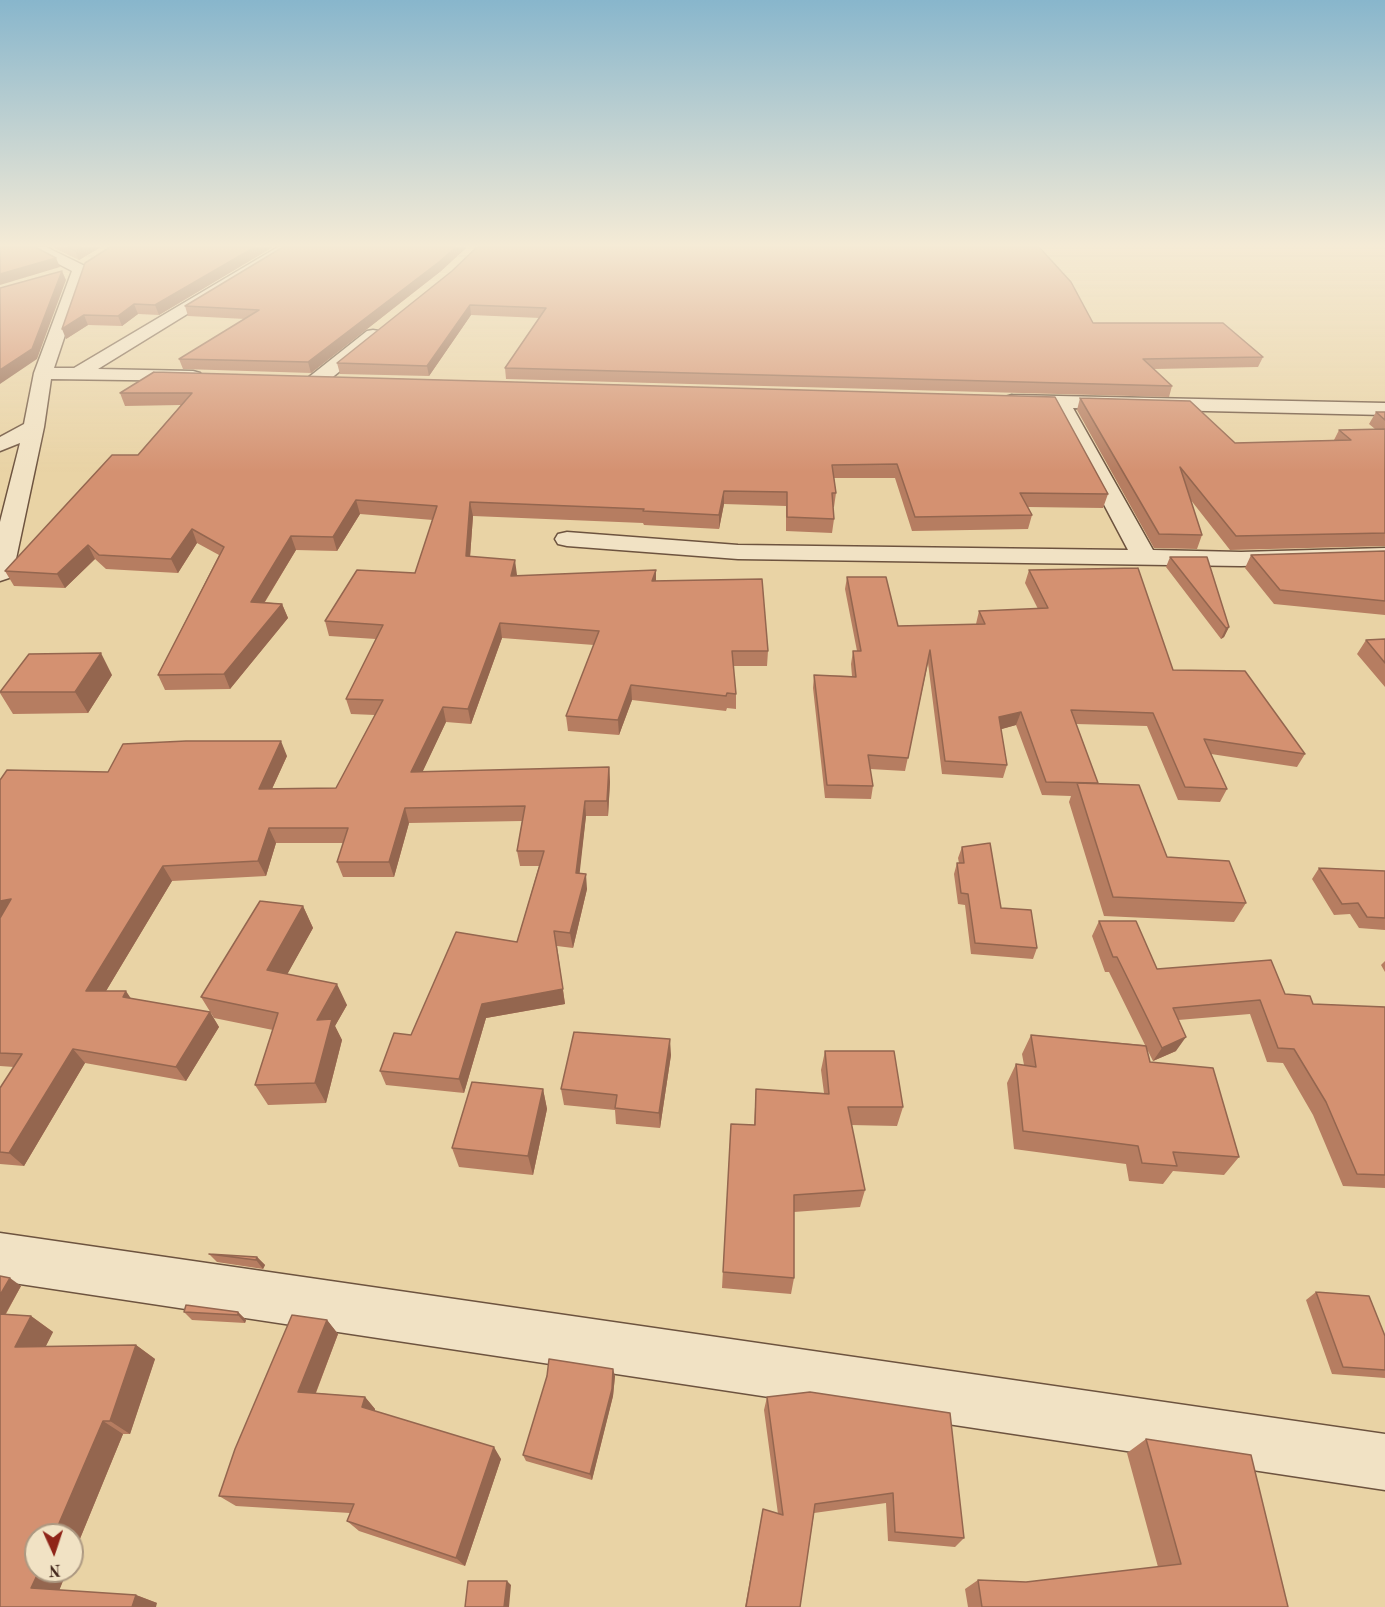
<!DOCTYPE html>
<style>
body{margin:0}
#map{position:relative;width:1385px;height:1607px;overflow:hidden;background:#e9d3a5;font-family:"Old Standard TT",serif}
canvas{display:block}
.north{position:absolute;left:24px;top:1523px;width:60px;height:60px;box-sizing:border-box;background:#f1e2c4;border:2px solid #ac9881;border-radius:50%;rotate:177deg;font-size:16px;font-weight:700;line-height:24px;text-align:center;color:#44281d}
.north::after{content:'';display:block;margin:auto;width:21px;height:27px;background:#8f2418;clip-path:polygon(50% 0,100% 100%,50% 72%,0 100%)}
</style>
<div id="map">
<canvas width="1385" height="1607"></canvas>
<div class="north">N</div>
</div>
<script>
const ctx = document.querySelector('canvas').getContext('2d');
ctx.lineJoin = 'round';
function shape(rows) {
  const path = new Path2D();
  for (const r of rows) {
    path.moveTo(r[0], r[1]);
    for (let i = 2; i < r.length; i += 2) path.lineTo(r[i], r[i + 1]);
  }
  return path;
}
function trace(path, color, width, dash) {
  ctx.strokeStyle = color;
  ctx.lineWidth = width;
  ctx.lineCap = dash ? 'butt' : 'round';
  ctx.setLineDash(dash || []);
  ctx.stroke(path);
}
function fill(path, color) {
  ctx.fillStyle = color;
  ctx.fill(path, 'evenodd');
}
const street = shape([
 [26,247,46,247,85,266,87,269,54,368,74,368,278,247,296,247,98,369,193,371,200,373,202,377,200,381,51,379,44,427,13,573,9,578,0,581,0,522,20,443,0,451,0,437,24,424,34,373,72,271,26,247],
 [373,330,379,331,382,335,379,339,323,385,309,385,307,381,309,377,367,331,373,330],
 [1012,395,1385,403,1385,415,1073,408,1153,550,1241,552,1385,548,1385,562,1241,566,738,559,567,546,558,544,555,539,558,534,567,532,738,545,1128,550,1053,408,1005,405,1002,401,1005,397,1012,395],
 [0,1233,1385,1434,1385,1490,0,1281,0,1233]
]);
trace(street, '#6d533f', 3);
fill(street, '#f1e2c4');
fill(shape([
 [52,247,101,247,79,260],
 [110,247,273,247,159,315,138,314,122,326,88,325,66,339],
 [283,247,467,247,441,271,311,373,183,369,179,359,245,319,188,316,185,306],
 [452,271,1093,323,1263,357,1258,367,1154,369,1172,386,1169,397,506,379,505,368,540,318,471,315,429,376,340,374,337,363],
 [154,372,1055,397,1108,494,1103,508,1028,507,1032,515,1028,529,912,531,895,478,834,478,836,493,834,507,833,507,834,519,832,533,786,531,786,506,724,504,719,529,644,525,643,523,473,516,470,557,517,575,516,576,656,570,656,581,768,651,767,666,733,666,736,694,736,709,727,708,726,711,632,700,619,735,568,731,566,716,594,645,502,638,471,724,446,722,422,772,609,767,610,782,608,816,586,816,579,873,587,889,573,948,557,946,565,1004,486,1018,464,1093,386,1085,380,1071,411,1035,517,942,539,866,520,866,517,851,522,821,409,823,394,877,343,877,337,862,343,843,276,843,266,876,172,881,106,991,131,999,210,1012,219,1027,186,1081,85,1063,24,1166,0,1164,0,1088,14,1067,0,1066,0,780,108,772,287,756,272,789,336,788,375,715,351,714,346,699,376,639,329,636,325,621,415,573,433,520,360,514,337,551,296,550,265,602,282,604,288,618,230,689,165,690,158,675,219,555,197,543,178,573,106,569,95,559,65,588,14,586,5,571,138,455,181,405,125,406,120,393],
 [1080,398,1235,443,1334,440,1339,430,1375,429,1369,424,1376,412,1385,412,1385,546,1230,550,1190,499,1202,535,1197,549,1154,548,1077,410],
 [1385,551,1385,615,1274,604,1245,568,1251,555],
 [1170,557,1229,627,1224,637,1221,639,1166,567],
 [1029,570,1173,670,1305,754,1297,767,1211,754,1227,789,1220,802,1178,800,1147,726,1076,724,1098,783,1167,857,1246,903,1234,922,1104,916,1069,802,1071,796,1042,795,1016,725,1001,729,1007,765,1003,778,942,774,928,663,905,771,870,769,873,786,871,799,825,798,813,688,814,675,852,676,851,664,853,651,857,651,845,589,847,577,898,626,976,624,979,611,1038,609,1025,583],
 [1385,639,1385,687,1357,654,1366,640],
 [112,675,88,713,13,714,0,693,0,692],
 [962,847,1001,908,1037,948,1033,959,971,954,965,905,958,904,954,874,957,863,959,863,958,858],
 [1319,868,1385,871,1385,930,1359,928,1350,914,1334,915,1312,879],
 [303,906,313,928,287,974,347,1005,335,1026,342,1040,326,1103,268,1105,255,1085,273,1030,214,1018,201,997],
 [1099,921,1157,969,1285,994,1313,1004,1385,1007,1385,1188,1343,1186,1313,1115,1283,1063,1267,1062,1250,1014,1178,1020,1176,1051,1153,1061,1146,1047,1150,1062,1239,1157,1224,1175,1173,1171,1163,1184,1129,1181,1126,1164,1014,1149,1007,1083,1016,1064,1024,1065,1022,1054,1031,1035,1145,1045,1109,972,1105,972,1092,936],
 [1385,961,1385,972,1381,965],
 [825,1051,903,1107,897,1126,851,1125,865,1190,860,1207,794,1212,794,1278,791,1294,722,1288,731,1124,754,1125,756,1089,824,1093,821,1070],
 [671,1055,660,1128,616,1124,615,1110,564,1105,561,1089],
 [543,1089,547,1109,533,1175,459,1167,452,1148],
 [209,1254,257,1257,265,1265,263,1269,217,1262],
 [0,1276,21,1286,6,1314,31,1316,53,1332,45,1347,136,1345,155,1359,130,1434,123,1434,59,1590,136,1595,157,1603,0,1607],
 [1316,1292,1385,1336,1385,1378,1332,1374,1306,1300],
 [184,1312,238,1312,246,1320,245,1323,192,1320],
 [327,1320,338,1334,316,1393,365,1397,375,1409,375,1411,501,1459,465,1566,359,1531,347,1521,350,1513,236,1506,219,1496],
 [547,1376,615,1376,613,1396,592,1480,526,1461,523,1455],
 [767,1397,964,1538,955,1547,888,1541,886,1503,814,1513,800,1607,745,1607,763,1509,778,1514,764,1410],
 [1146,1439,1288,1607,968,1607,965,1589,978,1580,1026,1582,1158,1567,1127,1453]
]), '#b67d61');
fill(shape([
 [82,247,101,247,79,260,75,251],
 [255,247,273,247,159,315,155,305],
 [456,247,467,247,441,271,311,373,308,362],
 [56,258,60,267,0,285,0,274],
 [62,271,66,280,37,359,0,384,0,370],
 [134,304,138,314,122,326,118,316],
 [470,305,471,315,429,376,427,366],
 [84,315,88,325,66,339,62,329],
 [724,491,724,504,719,529,719,515],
 [356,500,360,514,337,551,333,537],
 [470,502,473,516,469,571,466,556],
 [192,529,197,543,178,573,171,559],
 [291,536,296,550,256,616,251,602],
 [88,545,95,559,65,588,57,574],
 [515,560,517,575,513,591,511,576],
 [656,570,656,584,652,581],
 [282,604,288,618,230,689,224,674],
 [500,623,502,638,471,724,468,709],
 [1229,627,1224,637,1221,639,1226,628],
 [101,653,112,675,88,713,75,692],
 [631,685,632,700,619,735,618,720],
 [443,707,446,722,415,788,411,772],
 [1021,712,1016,725,995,731,999,717],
 [281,741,287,756,265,804,259,789],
 [609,767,610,782,608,816,607,801],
 [585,801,586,816,578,888,576,873],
 [405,808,409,823,394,877,389,862],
 [269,828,276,843,266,876,258,861],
 [163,866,172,881,97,1006,86,991],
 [586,874,587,889,573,948,570,933],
 [11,899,0,918,0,901],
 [303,906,313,928,278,991,267,970],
 [554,931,565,1004,486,1018,464,1093,459,1079,482,1004],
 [337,984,347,1005,335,1026,342,1040,326,1103,315,1083,317,1020],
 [126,991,136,1006,123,997],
 [210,1012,219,1027,186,1081,176,1067],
 [1186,1037,1176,1051,1153,1061,1162,1048],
 [670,1039,671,1055,660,1128,659,1113],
 [73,1049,85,1063,24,1166,9,1153],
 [543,1089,547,1109,533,1175,528,1156],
 [257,1257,265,1265,263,1269,256,1260],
 [10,1278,21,1286,2,1320,0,1319,0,1295],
 [238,1312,246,1320,245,1323,238,1315],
 [31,1316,53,1332,38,1362,15,1347],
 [327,1320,338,1334,311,1405,298,1392],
 [136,1345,155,1359,130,1434,110,1421],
 [613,1369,615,1376,613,1396,592,1480,590,1474],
 [365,1397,375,1409,373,1419,362,1407],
 [103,1421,123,1434,72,1558,72,1535,54,1535],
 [494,1447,501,1459,465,1566,456,1558],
 [39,1571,67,1571,57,1596,31,1588],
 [507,1581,511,1585,509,1607,504,1607],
 [136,1595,157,1603,156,1607,132,1607]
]), '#94664f');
const building = shape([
 [0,247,35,247,56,258,0,274,0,247],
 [67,247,82,247,75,251,67,247],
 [110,247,255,247,155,305,134,304,118,316,84,315,62,329,85,263,110,247],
 [283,247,456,247,439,262,308,362,179,359,259,310,185,306,283,247],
 [477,247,1039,247,1071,282,1093,323,1223,323,1263,357,1143,359,1172,386,505,368,546,308,470,305,427,366,337,363,452,271,477,247],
 [62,271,32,349,0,370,0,288,62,271],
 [154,372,1055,397,1108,494,1020,493,1032,515,915,517,897,464,832,465,836,493,832,493,834,519,787,517,787,492,724,491,719,515,643,511,644,509,470,502,466,556,515,560,511,576,656,570,652,581,762,579,768,651,732,651,736,694,727,693,726,696,631,685,618,720,566,716,599,631,500,623,468,709,443,707,411,772,609,767,607,801,585,801,576,873,586,874,570,933,554,931,563,989,482,1004,459,1079,380,1071,394,1033,411,1035,456,932,517,942,544,851,517,851,525,806,405,808,389,862,337,862,348,828,269,828,258,861,163,866,86,991,126,991,123,997,210,1012,176,1067,73,1049,9,1153,0,1152,0,1088,22,1054,0,1053,0,918,11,899,0,901,0,780,7,770,108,772,123,744,186,741,281,741,259,789,336,788,383,700,346,699,383,625,325,621,357,570,415,573,437,506,356,500,333,537,291,536,251,602,282,604,224,674,158,675,224,547,192,529,171,559,99,555,88,545,57,574,5,571,112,455,138,455,192,393,120,393,154,372],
 [1080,398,1190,401,1235,443,1351,440,1339,430,1385,429,1385,533,1236,536,1180,467,1202,535,1159,534,1080,398],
 [1376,412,1385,412,1385,420,1376,412],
 [1385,551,1385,601,1280,590,1251,555,1385,551],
 [1170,557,1207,557,1229,627,1226,628,1170,557],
 [1138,568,1173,670,1245,671,1305,754,1204,739,1227,789,1185,787,1153,713,1071,710,1098,783,1046,782,1021,712,999,717,1007,765,945,761,930,650,908,758,868,755,873,786,827,785,814,675,856,677,853,651,861,651,847,577,886,577,898,626,985,624,979,611,1048,608,1029,570,1138,568],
 [1385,639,1385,663,1366,640,1385,639],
 [101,653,75,692,0,692,29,654,101,653],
 [1077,783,1139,785,1167,857,1229,861,1246,903,1113,897,1077,783],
 [990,843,1001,908,1031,910,1037,948,975,943,968,894,961,893,957,863,964,863,962,847,990,843],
 [1319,868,1385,871,1385,918,1367,917,1358,903,1342,904,1319,868],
 [260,901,303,906,267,970,337,984,317,1020,332,1019,315,1083,255,1085,278,1013,201,997,260,901],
 [1099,921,1136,921,1157,969,1271,960,1285,994,1310,996,1313,1004,1385,1007,1385,1175,1357,1174,1326,1102,1294,1049,1278,1048,1260,1000,1173,1008,1186,1037,1162,1048,1117,957,1113,957,1099,921],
 [574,1032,670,1039,659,1113,615,1108,617,1095,561,1089,574,1032],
 [1031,1035,1146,1046,1150,1062,1213,1068,1239,1157,1173,1152,1177,1166,1142,1163,1138,1146,1023,1131,1016,1064,1036,1067,1031,1035],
 [825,1051,894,1051,903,1107,848,1107,865,1190,794,1195,794,1278,723,1272,731,1124,755,1125,756,1089,829,1094,825,1051],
 [472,1082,543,1089,528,1156,452,1148,472,1082],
 [209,1254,257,1257,256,1260,209,1254],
 [0,1276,10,1278,0,1295,0,1276],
 [1316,1292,1369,1296,1385,1336,1385,1370,1343,1367,1316,1292],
 [186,1305,238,1312,238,1315,184,1312,186,1305],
 [0,1314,31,1316,15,1347,136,1345,110,1421,103,1421,54,1535,36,1535,36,1571,39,1571,31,1588,136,1595,132,1607,0,1607,0,1314],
 [292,1315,327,1320,298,1392,365,1397,362,1407,494,1447,456,1558,347,1521,354,1504,219,1496,235,1449,292,1315],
 [549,1359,613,1369,612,1389,590,1474,523,1455,547,1376,549,1359],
 [810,1392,950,1413,964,1538,895,1532,893,1493,815,1504,800,1607,746,1607,763,1509,783,1515,767,1397,810,1392],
 [1146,1439,1251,1455,1288,1607,982,1607,978,1580,1026,1582,1181,1564,1146,1439],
 [468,1581,507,1581,504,1607,465,1607,468,1581]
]);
fill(building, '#d49171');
trace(building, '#94664f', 1.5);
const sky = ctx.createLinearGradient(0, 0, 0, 472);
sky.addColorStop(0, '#88b6cc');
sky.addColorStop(0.52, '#f5ebd6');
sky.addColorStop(1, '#f5ebd600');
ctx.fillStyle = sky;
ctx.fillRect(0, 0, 1385, 472);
</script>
